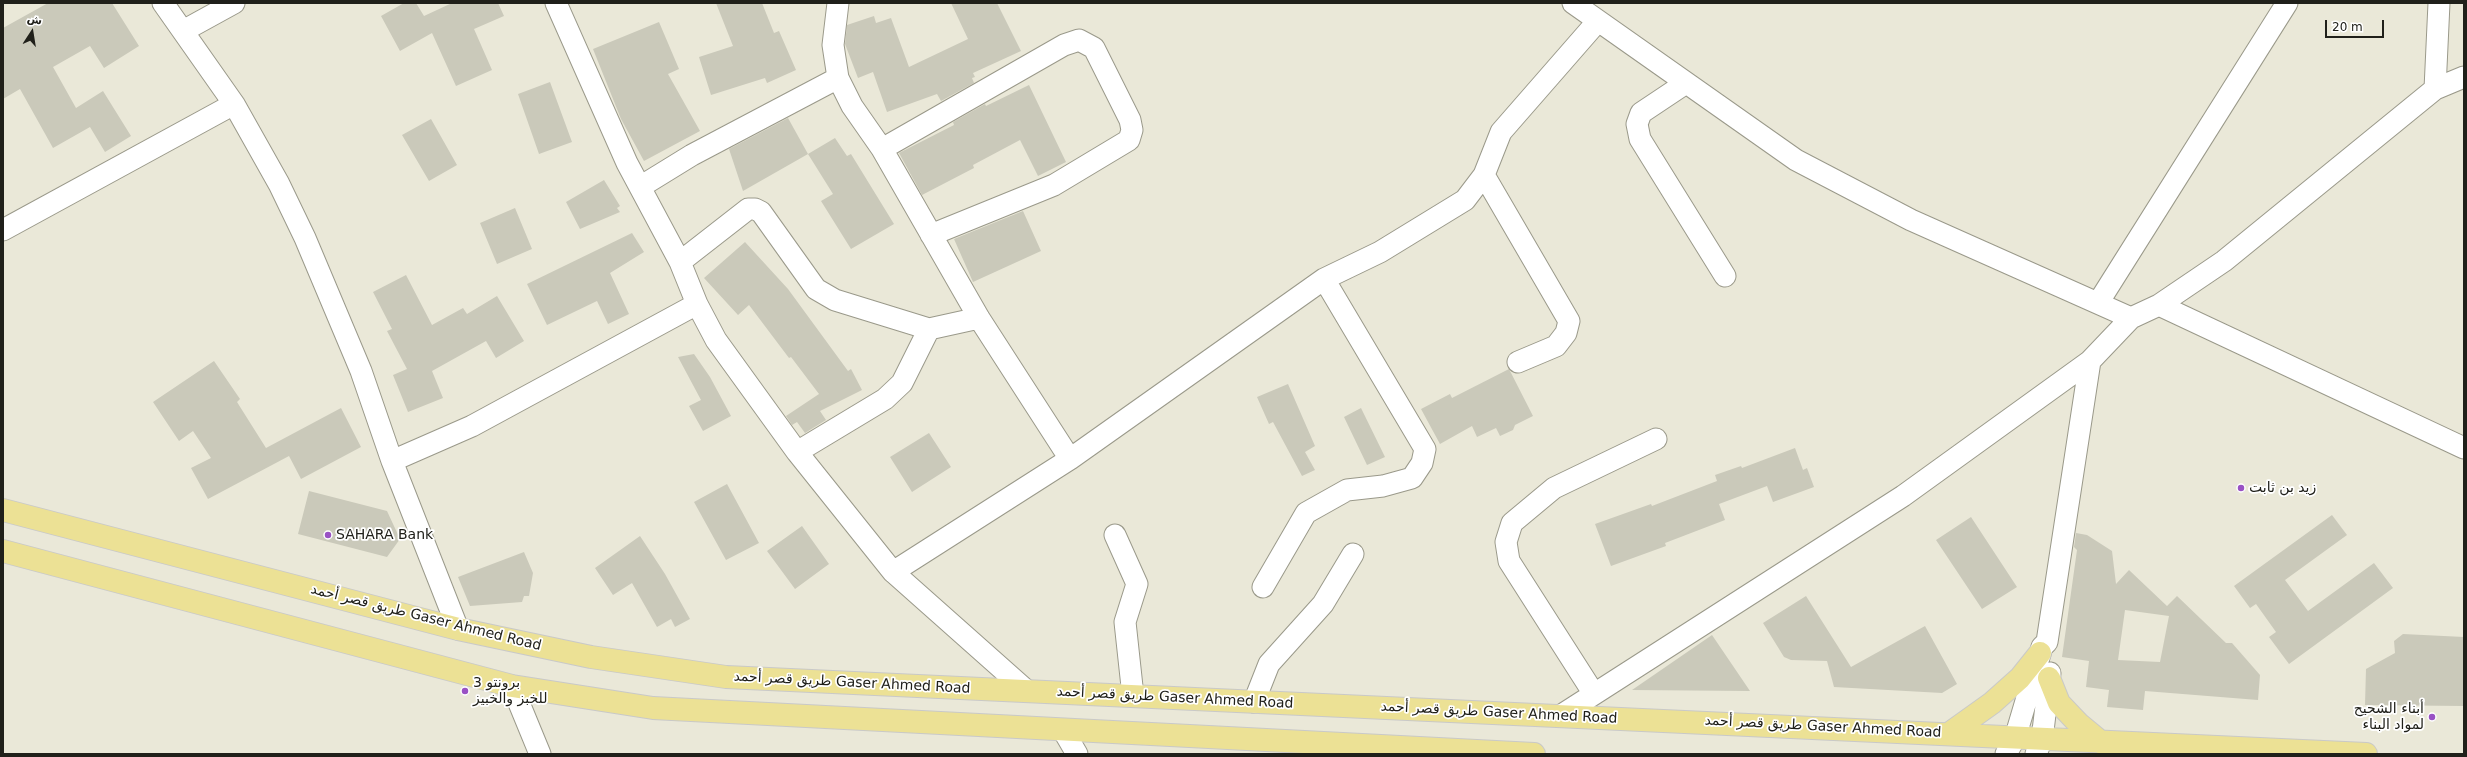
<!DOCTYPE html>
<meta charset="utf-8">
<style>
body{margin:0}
#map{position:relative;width:2467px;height:757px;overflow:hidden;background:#eae8d8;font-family:"DejaVu Sans",Cairo,sans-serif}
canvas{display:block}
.frame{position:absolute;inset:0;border:4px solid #20201a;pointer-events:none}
.north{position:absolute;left:12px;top:12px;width:40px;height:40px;-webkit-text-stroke:3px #fff;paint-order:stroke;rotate:12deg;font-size:11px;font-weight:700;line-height:16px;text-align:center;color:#20201a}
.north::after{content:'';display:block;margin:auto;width:14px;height:18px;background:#20201a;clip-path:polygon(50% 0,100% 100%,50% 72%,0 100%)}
.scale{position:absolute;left:2325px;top:20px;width:59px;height:18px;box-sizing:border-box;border:2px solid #20201a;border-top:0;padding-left:5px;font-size:12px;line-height:14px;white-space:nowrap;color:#20201a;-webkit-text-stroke:3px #fff;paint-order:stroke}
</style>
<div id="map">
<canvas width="2467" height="757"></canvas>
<div class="frame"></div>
<div class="north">ش</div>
<div class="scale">20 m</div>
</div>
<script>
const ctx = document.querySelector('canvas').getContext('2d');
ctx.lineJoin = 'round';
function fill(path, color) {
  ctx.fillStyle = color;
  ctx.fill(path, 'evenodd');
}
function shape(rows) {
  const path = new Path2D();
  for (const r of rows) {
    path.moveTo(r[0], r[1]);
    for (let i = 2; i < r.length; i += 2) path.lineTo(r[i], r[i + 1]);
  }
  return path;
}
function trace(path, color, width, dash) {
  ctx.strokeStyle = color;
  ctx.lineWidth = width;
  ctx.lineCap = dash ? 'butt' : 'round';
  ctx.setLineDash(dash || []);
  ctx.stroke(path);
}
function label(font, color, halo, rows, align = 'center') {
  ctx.font = font + ' "DejaVu Sans",Cairo,sans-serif';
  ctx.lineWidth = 3.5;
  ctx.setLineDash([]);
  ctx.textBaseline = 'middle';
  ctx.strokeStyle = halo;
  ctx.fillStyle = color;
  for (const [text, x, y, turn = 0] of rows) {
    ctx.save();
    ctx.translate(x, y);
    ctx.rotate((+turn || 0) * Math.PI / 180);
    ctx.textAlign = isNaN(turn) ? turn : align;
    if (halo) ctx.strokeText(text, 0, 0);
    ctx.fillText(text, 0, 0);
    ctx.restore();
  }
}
fill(shape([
 [48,3,112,3,139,46,104,68,90,46,53,67,76,108,103,91,131,136,105,152,90,127,53,148,20,89,3,99,3,28],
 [404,3,416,3,424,16,452,3,498,3,504,16,474,29,492,70,456,86,432,33,400,51,381,16],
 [716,3,762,3,774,33,779,31,796,70,767,83,765,78,711,95,699,57,733,46],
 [951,3,997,3,1021,51,973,73,975,77,972,78,974,83,941,101,937,94,887,112,873,72,858,78,845,44,847,25,874,16,876,23,891,18,909,67,968,39],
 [659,22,679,69,668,74,700,131,644,161,621,119,593,49],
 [550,82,572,142,539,154,518,94],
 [1029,85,1066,162,1038,176,1020,140,973,165,974,168,922,195,899,153,954,125,953,122,985,104,986,106],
 [788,118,808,154,743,191,729,149],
 [431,119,457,165,429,181,402,135],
 [835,138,847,156,851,154,894,224,851,249,821,201,833,194,808,154],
 [604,180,620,206,617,208,620,212,580,229,566,202],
 [515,208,532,249,497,264,480,223],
 [1023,211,1041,251,973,282,954,239],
 [632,233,644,252,610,273,629,314,608,324,597,301,547,325,527,284],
 [745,242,788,289,848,371,851,369,862,390,820,411,826,420,805,433,797,422,792,425,786,416,819,394,791,357,789,358,749,305,738,315,704,278],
 [406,275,432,325,463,308,467,314,497,296,524,341,496,358,486,341,432,371,443,398,408,412,393,375,407,369,387,331,392,329,373,292],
 [694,354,710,377,731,416,703,431,689,406,701,400,678,357],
 [214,361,240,399,237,402,266,448,341,408,361,447,301,479,289,456,208,499,191,468,211,458,193,431,179,441,153,402],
 [1509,369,1533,416,1515,425,1513,430,1500,436,1496,428,1477,437,1472,426,1440,444,1421,409,1450,394,1452,398],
 [1288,384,1315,446,1305,452,1315,470,1302,476,1273,422,1269,424,1257,397],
 [1361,408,1385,457,1367,465,1344,417],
 [929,433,951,467,912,492,890,457],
 [1795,448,1803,470,1807,468,1814,487,1773,502,1767,486,1719,504,1725,520,1665,543,1666,546,1611,566,1595,524,1651,504,1652,506,1717,481,1715,475,1741,466,1742,468],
 [727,484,759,543,726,560,694,502],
 [309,491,387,511,400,539,387,557,298,534],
 [2332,515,2347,535,2285,580,2308,611,2374,563,2393,588,2289,664,2269,637,2276,632,2256,604,2250,608,2234,586],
 [1971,517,2017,587,1982,609,1936,540],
 [802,526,829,564,795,589,767,551],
 [2076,533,2087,535,2112,551,2116,584,2129,570,2167,606,2177,596,2226,643,2232,643,2260,675,2258,700,2145,691,2143,710,2107,707,2109,690,2086,687,2089,661,2062,657,2077,550,2074,547],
 [2125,610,2169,616,2160,662,2118,660],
 [640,536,665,574,690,619,675,627,671,619,657,627,632,583,613,595,595,568],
 [524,552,533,573,529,596,524,596,522,602,470,606,458,577],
 [1806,596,1851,667,1925,626,1957,684,1942,693,1834,687,1827,661,1791,660,1784,657,1763,623],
 [2403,634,2464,637,2464,706,2365,705,2366,669,2395,653,2394,641],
 [1712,635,1750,691,1632,690]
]), '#cac9ba');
const minor = shape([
 [163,3,234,104,279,184,305,238,361,371,392,461,458,629],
 [556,3,627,163,680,262,697,304,716,340,797,452,893,572,1027,691],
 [838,3,833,45,838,78,852,106,882,149,979,318,1070,459],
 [1573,3,1796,160,1911,220,2131,318],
 [183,31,234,3],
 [1686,83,1641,113,1637,124,1640,139,1725,276],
 [2435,89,2439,3],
 [882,149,1064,45,1079,40,1094,48,1130,120,1132,130,1129,140,1054,185,931,235],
 [1484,175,1569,321,1566,333,1556,346,1518,362],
 [640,187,692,155,838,78],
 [3,230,234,104],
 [680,262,748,209,755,209,761,212,816,289,835,300,929,329,979,318],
 [2098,303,2287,3],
 [2159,305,2464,448],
 [797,452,885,399,902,383,929,329],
 [392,461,472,426,697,304],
 [1115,535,1137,584,1125,622,1133,696],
 [893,572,1070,459,1324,279,1380,252,1465,200,1484,175,1501,132,1597,22],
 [1263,587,1306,513,1347,490,1383,486,1412,478,1422,463,1425,449,1324,279],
 [512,686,540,754],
 [1594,694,1509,561,1506,542,1512,523,1554,488,1656,439],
 [1254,702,1269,664,1323,604,1353,554],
 [1560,716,1903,496,2090,361,2131,318,2159,305,2224,261,2435,89,2464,77],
 [1063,730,1077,754],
 [2006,754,2015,738,2042,647,2047,642,2090,361],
 [2036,754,2042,739,2050,673]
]);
const major = shape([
 [3,510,458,629,591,657,726,677,2366,754],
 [3,551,512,686,653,708,1534,754],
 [2049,678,2059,703,2079,724,2102,743],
 [1950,733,1992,703,2020,678,2040,653]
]);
trace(minor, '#9a998a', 23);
trace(major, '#c9c9c8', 24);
trace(minor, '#fff', 21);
trace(major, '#ece195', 22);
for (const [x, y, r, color] of [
 [2241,488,4,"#9951c4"],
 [328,535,4,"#9951c4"],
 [465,691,4,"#9951c4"],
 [2432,717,4,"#9951c4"]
]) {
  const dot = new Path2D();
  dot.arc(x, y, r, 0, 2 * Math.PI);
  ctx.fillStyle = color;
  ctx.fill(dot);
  trace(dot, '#fff', 1.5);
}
label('14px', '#20201a', '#fff', [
 ["زيد بن ثابت",2249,488],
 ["SAHARA Bank",336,535],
 ["برونتو 3",473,683],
 ["للخبز والخبيز",473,699],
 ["أبناء الشحيح",2424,709,"right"],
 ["لمواد البناء",2424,725,"right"]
], 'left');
label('14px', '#20201a', '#fff', [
 ["طريق قصر أحمد Gaser Ahmed Road",426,618,14],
 ["طريق قصر أحمد Gaser Ahmed Road",852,683,3],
 ["طريق قصر أحمد Gaser Ahmed Road",1175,698,3],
 ["طريق قصر أحمد Gaser Ahmed Road",1499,713,3],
 ["طريق قصر أحمد Gaser Ahmed Road",1823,727,3]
]);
</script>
